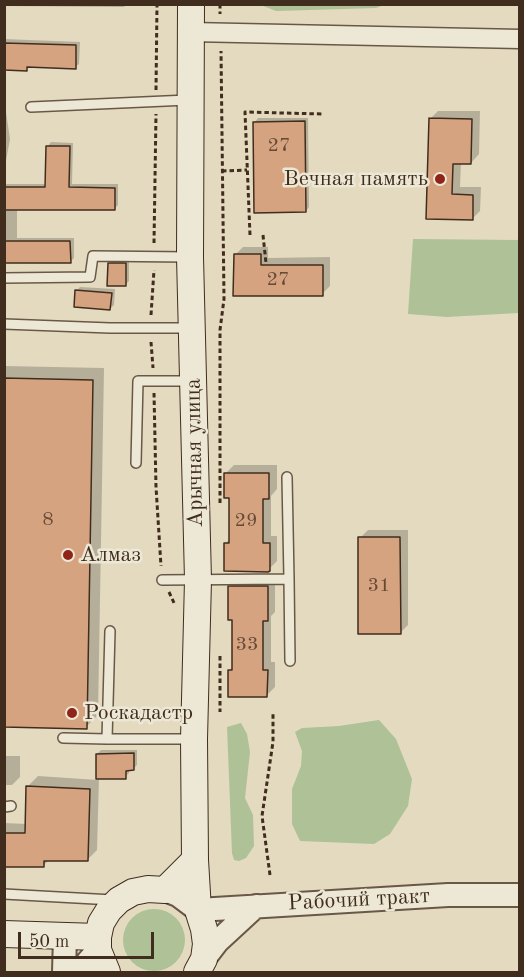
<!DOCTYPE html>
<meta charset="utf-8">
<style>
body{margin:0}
#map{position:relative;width:524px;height:977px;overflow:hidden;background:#e3dac0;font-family:"Old Standard TT",serif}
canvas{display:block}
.frame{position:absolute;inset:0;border:6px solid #412d1d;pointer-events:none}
.scale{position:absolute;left:18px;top:932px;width:136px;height:27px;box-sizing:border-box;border:3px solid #412d1d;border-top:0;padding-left:8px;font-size:18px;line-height:21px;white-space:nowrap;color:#412d1d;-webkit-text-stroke:4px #ede7d6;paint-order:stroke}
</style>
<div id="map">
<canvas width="524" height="977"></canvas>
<div class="frame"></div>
<div class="scale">50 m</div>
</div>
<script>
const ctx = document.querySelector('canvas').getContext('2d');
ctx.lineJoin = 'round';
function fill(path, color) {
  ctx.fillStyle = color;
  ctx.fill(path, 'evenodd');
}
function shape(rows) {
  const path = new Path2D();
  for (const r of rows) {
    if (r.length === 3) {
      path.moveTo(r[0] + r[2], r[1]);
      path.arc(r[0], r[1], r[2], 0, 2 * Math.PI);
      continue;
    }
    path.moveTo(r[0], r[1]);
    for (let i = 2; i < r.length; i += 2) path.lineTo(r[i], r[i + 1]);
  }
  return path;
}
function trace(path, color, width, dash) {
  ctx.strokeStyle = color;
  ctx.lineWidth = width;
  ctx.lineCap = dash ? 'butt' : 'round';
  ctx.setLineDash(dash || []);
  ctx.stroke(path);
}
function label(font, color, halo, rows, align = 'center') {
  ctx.font = font + ' "Old Standard TT",serif';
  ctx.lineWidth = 5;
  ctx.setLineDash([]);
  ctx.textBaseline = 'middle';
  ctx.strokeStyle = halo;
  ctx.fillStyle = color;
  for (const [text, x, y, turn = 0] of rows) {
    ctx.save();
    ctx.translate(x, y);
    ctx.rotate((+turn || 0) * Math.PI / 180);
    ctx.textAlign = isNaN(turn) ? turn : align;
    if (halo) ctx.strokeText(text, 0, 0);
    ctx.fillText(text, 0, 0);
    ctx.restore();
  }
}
fill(shape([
 [261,5,384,5,376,8,276,11],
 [413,239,519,240,518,313,447,317,408,314],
 [379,720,396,739,412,779,408,806,390,834,374,844,300,841,292,824,292,789,301,766,302,751,295,732,302,728,339,726],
 [241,723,247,734,250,752,245,798,253,815,254,846,246,858,239,861,234,860,232,853,227,727],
 [154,940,31]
]), '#afc196');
fill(shape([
 [4,4,126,4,124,7,4,6],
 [4,39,80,42,79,64,75,67,30,66,26,69,4,69],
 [4,98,10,139,4,172],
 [438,111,480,111,479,154,471,163,461,162,460,187,481,187,480,211,472,219,427,218,430,119],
 [258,118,308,118,309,207,306,211,255,122],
 [51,142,73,143,72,184,118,184,118,205,114,209,17,208,17,238,74,238,74,258,70,262,4,262,4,184,47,184,48,146],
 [243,247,268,247,268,258,330,257,330,286,322,294,235,255],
 [113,260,129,260,129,281,125,285,109,264],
 [80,287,115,289,114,305,110,309,77,290],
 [4,366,104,368,98,715,86,727,4,726],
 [234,465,277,465,277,489,271,496,271,536,277,536,277,561,267,571,226,570,226,543,230,538,230,496,225,474],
 [368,530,408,530,408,625,400,633,360,538],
 [275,578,275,612,271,616,271,662,275,662,275,687,267,695,229,671,233,667,233,619,230,587,238,579],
 [101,750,137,750,137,765,133,769,129,769,129,773,125,777,99,777,97,850,87,860,50,859,43,866,4,865,4,823,27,824,28,786,38,776,98,780,97,754],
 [4,756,20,756,20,777,12,785,4,785]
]), '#0003');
const building = shape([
 [4,43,76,45,76,69,27,67,27,71,4,70,4,43],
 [429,118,472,119,471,164,453,164,452,194,473,195,473,220,426,219,429,118],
 [305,121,306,212,254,213,253,122,305,121],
 [46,146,70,146,69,187,115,188,115,210,4,210,4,187,45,187,46,146],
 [4,241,70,241,71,263,4,263,4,241],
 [234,254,261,254,261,265,323,265,323,296,233,296,234,254],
 [108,263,126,263,126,286,107,286,108,263],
 [75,290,112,293,110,310,74,307,75,290],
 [4,378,93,380,87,729,4,727,4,378],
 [224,473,269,473,269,499,263,499,263,543,270,543,270,571,268,572,224,571,224,543,229,543,229,498,224,498,224,473],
 [358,537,400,537,401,634,358,634,358,537],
 [228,586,268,586,268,621,263,621,263,670,268,670,267,697,228,697,228,670,232,670,232,620,228,620,228,586],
 [134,753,134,770,126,771,126,779,96,779,96,754,134,753],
 [26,786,90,789,88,861,44,861,44,867,4,867,4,833,25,833,26,786]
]);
fill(building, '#d6a381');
trace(building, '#412d1d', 1.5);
const service = shape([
 [31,107,188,100],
 [4,278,90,277,93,256,188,257],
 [4,324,110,328,191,328],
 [136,463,138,381,191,381],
 [289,579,290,661],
 [162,580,289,579,287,477],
 [110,631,107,739,192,739],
 [63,738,107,739],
 [4,807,11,806],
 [4,894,113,900]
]);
const minor = shape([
 [191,32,520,39]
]);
const tertiary = shape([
 [165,890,178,895,198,910,448,895,520,895],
 [204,959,217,942,256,906],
 [64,972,65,936],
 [79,972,98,950]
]);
const secondary = shape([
 [191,4,190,257,198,580,194,739,195,860,198,910,204,929,206,944,204,959,197,972],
 [4,934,98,937],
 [107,972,98,950,98,937,101,923,109,910,119,900,133,892,148,889,165,890,195,860]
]);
trace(service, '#6a5846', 12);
trace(minor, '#6a5846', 21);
trace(tertiary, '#6a5846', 26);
trace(secondary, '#412d1d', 28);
trace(shape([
 [220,4,220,14],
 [156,90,157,4],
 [222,171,247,170],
 [250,235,245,112,322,114],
 [263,235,266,263],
 [154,243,156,114],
 [151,315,154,270],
 [151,342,153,368],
 [154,393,156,487,161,566],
 [220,503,220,330,224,299,221,51],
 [169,592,175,605],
 [220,656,220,712],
 [270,875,262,816,273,742,273,712]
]), '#412d1d', 3, [4.5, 3]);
trace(service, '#ede7d6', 9);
trace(minor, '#ede7d6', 18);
trace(tertiary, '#ede7d6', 22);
trace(secondary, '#ede7d6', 26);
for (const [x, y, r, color] of [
 [440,179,6,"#8f2418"],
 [68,555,6,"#8f2418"],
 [72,713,6,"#8f2418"]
]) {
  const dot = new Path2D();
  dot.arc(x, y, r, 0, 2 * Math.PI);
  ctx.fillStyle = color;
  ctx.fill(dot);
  trace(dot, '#ede7d6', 2);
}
label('20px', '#664a36', null, [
 ["27",279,146],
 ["27",278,280],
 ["8",48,520],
 ["29",246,521],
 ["31",379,586],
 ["33",247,645]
]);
label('22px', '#412d1d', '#ede7d6', [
 ["Вечная память",428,179,"right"],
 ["Алмаз",80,555],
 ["Роскадастр",84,713]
], 'left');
label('22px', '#412d1d', '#ede7d6', [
 ["Арычная улица",195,453,-91],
 ["Рабочий тракт",359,900,-3]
]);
</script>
